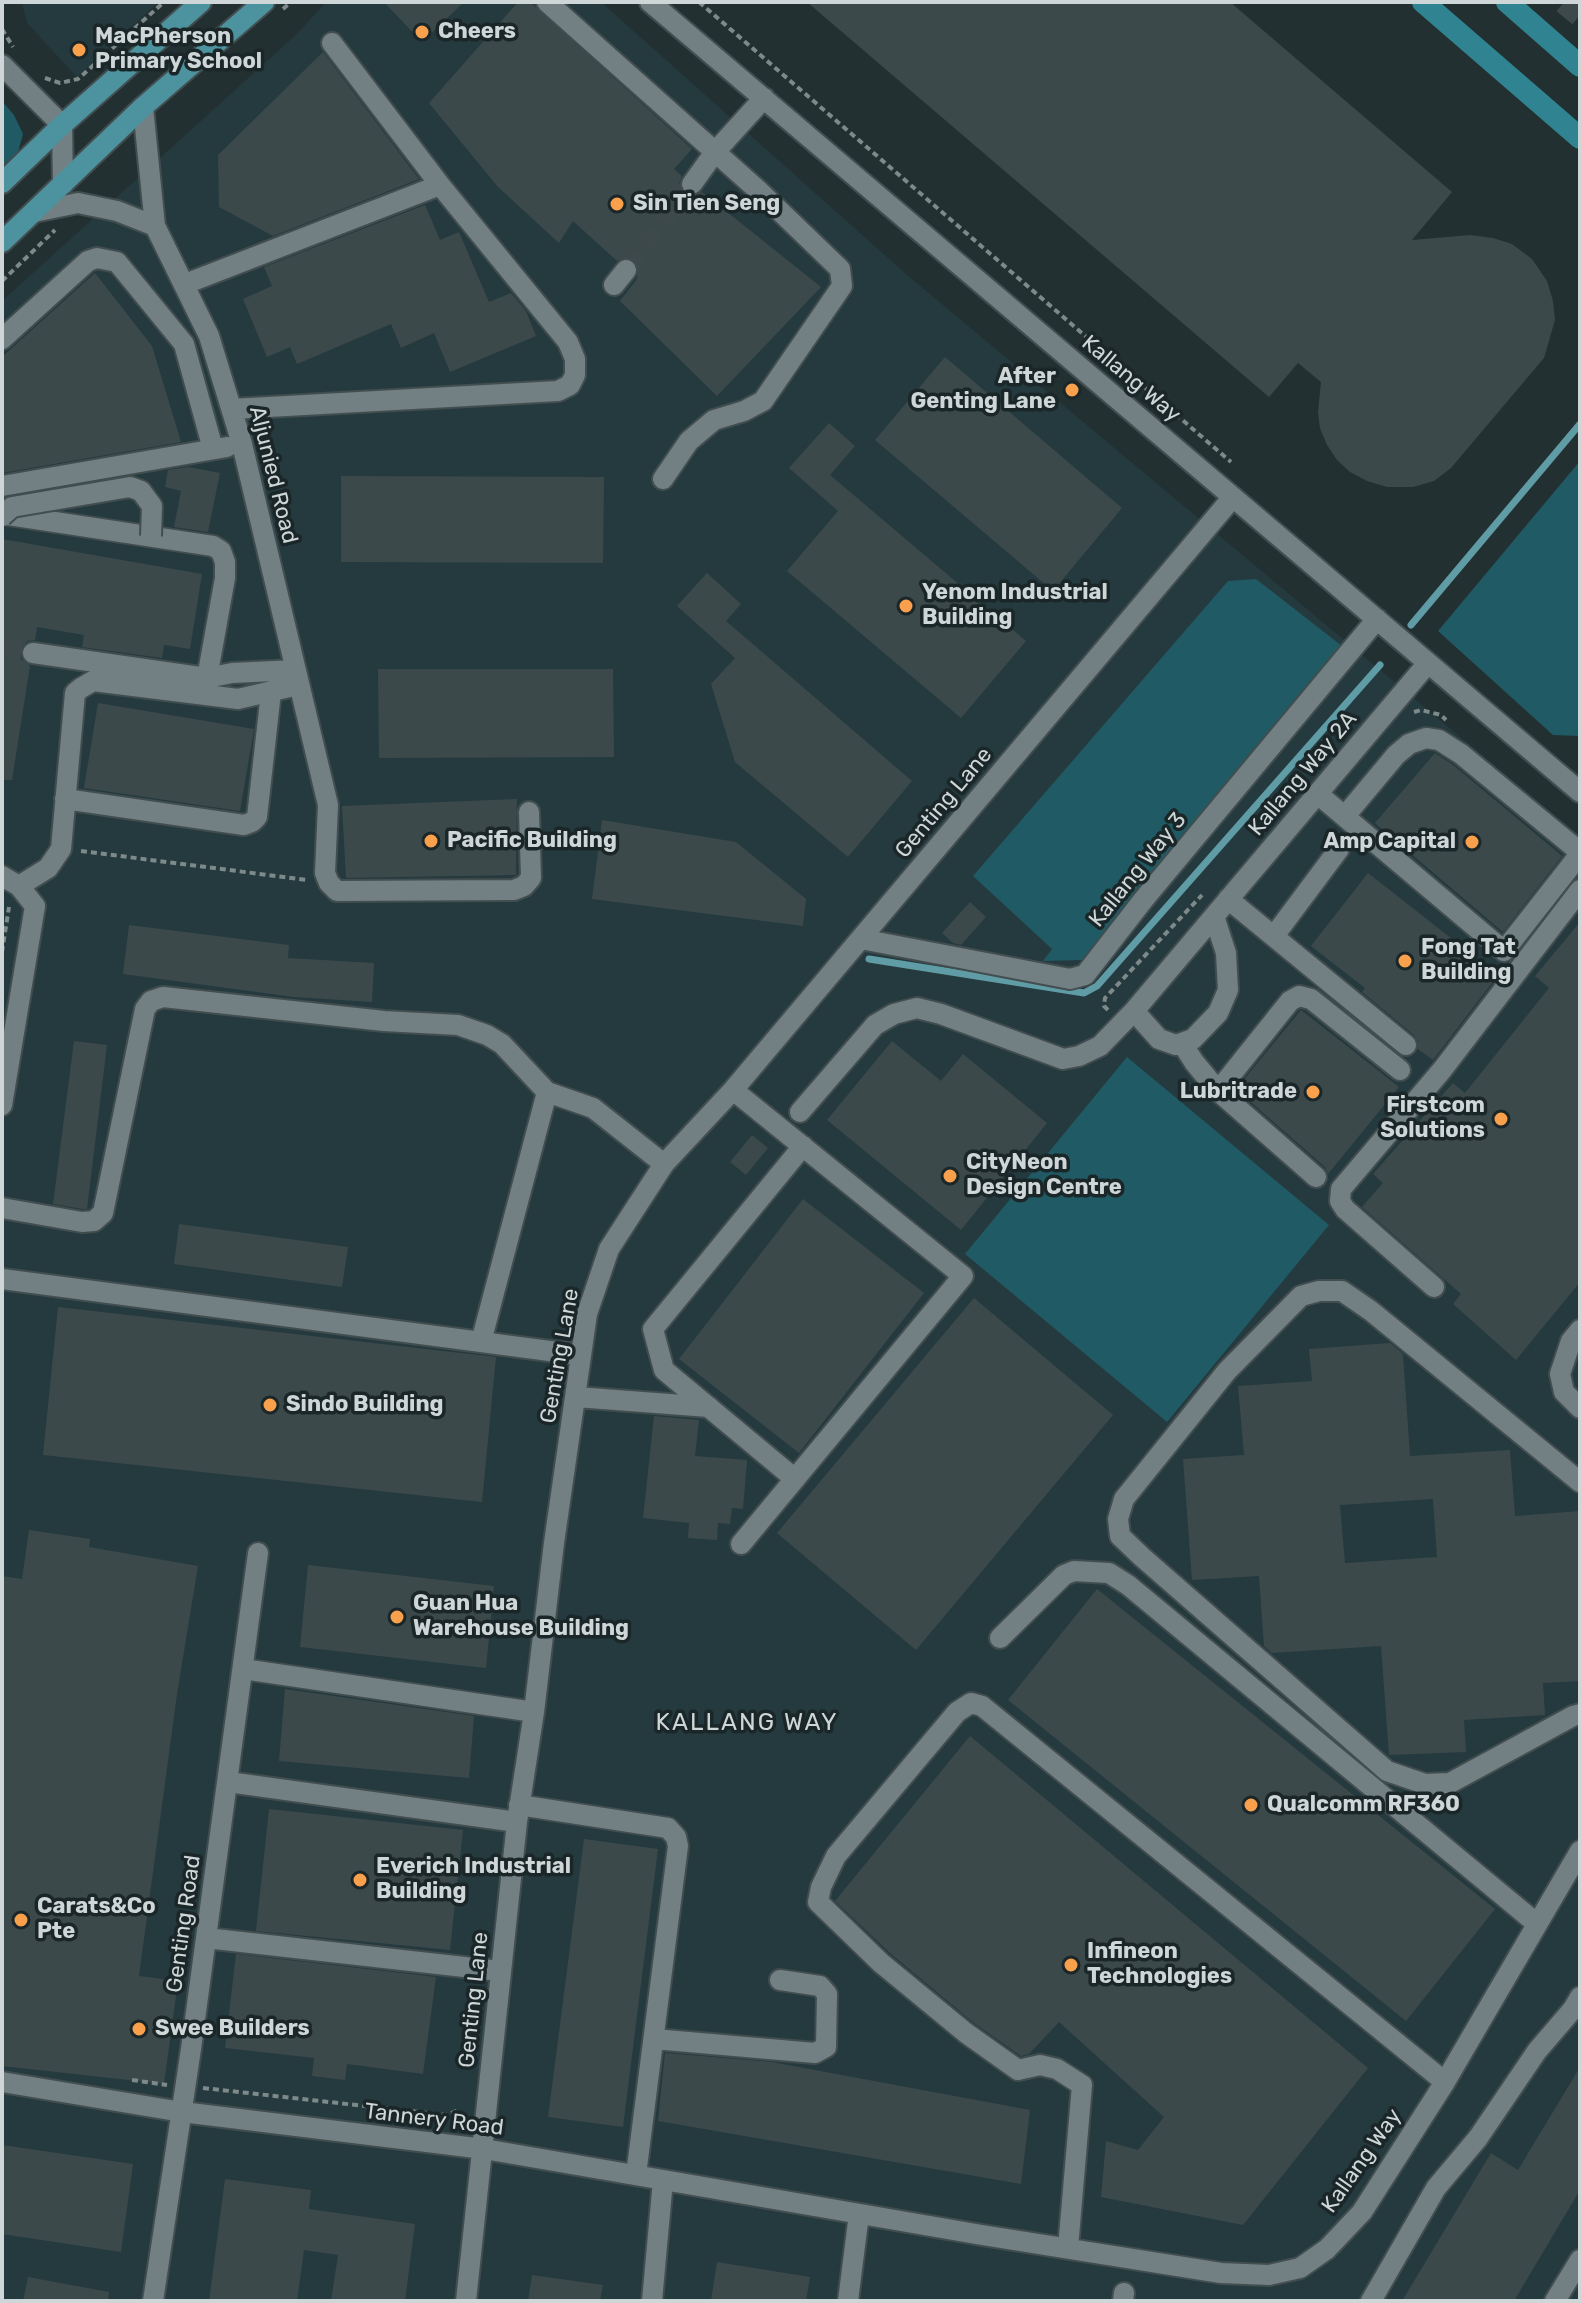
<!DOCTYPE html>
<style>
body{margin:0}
#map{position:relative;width:1582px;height:2303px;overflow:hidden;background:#233032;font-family:Rubik,sans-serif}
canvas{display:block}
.frame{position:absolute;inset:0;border:4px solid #ced6d7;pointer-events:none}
</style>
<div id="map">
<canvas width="1582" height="2303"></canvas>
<div class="frame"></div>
</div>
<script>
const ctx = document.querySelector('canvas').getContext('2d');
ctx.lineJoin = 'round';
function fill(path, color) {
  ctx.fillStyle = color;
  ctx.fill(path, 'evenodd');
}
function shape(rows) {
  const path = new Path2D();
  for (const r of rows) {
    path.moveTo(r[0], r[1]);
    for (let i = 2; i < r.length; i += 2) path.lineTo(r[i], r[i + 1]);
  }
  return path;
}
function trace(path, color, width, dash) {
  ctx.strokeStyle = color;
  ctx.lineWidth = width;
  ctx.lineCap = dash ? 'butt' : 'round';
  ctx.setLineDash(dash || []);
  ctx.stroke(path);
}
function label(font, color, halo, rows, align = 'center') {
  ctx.font = font + ' Rubik,sans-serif';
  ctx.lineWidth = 7;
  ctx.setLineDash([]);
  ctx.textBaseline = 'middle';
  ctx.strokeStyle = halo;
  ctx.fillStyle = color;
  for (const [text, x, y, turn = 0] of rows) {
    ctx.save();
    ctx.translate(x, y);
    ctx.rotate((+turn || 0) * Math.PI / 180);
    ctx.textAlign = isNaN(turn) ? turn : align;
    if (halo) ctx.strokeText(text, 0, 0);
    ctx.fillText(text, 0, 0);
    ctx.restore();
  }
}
fill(shape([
 [22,2,159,2,77,77,27,23],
 [326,2,601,2,906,274,1580,837,1580,2301,2,2301,2,301,298,33]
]), '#253a3e');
fill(shape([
 [2,101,14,115,23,134,18,152,2,167],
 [1580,461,1580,736,1553,735,1438,631],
 [1256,579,1342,646,1082,960,1043,961,1052,949,973,876,1228,581],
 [1127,1057,1329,1225,1167,1422,965,1254]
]), '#205a64');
trace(shape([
 [1411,625,1580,424],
 [869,959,1084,993,1097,986,1380,665]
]), '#5f9ca5', 7);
trace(shape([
 [1423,2,1580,138],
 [1507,2,1580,66]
]), '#308390', 22);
fill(shape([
 [384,2,464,2,422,42],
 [518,2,530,2,692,149,674,169,682,176,679,184,684,194,692,197,702,192,821,287,717,396,620,301,637,279,638,266,635,260,627,257,617,261,573,221,559,243,498,187,429,103],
 [807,2,1230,2,1452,192,1412,240,1470,235,1493,238,1512,244,1532,259,1547,281,1553,301,1555,320,1544,358,1451,468,1434,481,1413,487,1387,487,1367,481,1350,472,1337,460,1327,445,1320,428,1318,412,1321,382,1298,363,1269,397],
 [323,52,419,179,273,236,219,207,218,155],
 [425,205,440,240,459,232,489,302,511,293,526,311,536,336,450,372,434,333,401,348,391,324,297,364,290,347,267,357,243,299,272,286,264,267],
 [95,273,152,346,181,442,2,473,2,357],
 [945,357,1122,508,1053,591,875,440],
 [829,423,855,446,830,475,1026,641,961,718,787,571,838,511,789,468],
 [189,467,220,473,208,532,174,527,181,491,165,487,168,470],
 [341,476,604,477,603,563,341,562],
 [2,539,202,574,190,649,164,645,162,658,82,647,84,635,37,627,35,640,27,641,20,650,21,659,30,666,12,780,2,780],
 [707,573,741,604,726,621,912,781,848,857,735,762,711,684,735,658,677,606],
 [378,669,613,669,614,757,379,758],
 [98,703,254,729,240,811,84,788],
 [1435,753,1453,765,1562,856,1503,932,1375,823],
 [517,799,516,875,346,878,342,806],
 [602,820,736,842,806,899,803,926,592,899],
 [1368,873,1498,975,1433,1060,1418,1049,1418,1041,1414,1035,1362,992,1365,988,1311,946],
 [970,902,986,917,961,945,953,943,942,933],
 [1580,922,1580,1282,1516,1360,1453,1304,1461,1294,1362,1207,1383,1183,1373,1174,1453,1083,1465,1093,1549,988,1535,976],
 [129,925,289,945,288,958,374,963,372,1002,294,997,123,974],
 [1301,1010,1399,1087,1328,1174,1325,1167,1236,1089],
 [74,1041,107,1045,87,1209,83,1209,53,1204],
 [892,1041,941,1081,963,1054,1047,1123,961,1230,827,1120],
 [752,1135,768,1148,746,1175,730,1162],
 [803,1199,924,1293,799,1453,679,1359],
 [179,1224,348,1247,342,1287,174,1264],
 [974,1298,1113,1415,916,1650,777,1533],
 [58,1307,496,1357,482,1502,43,1455],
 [1390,1343,1403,1354,1410,1456,1510,1450,1515,1516,1580,1511,1580,1681,1543,1683,1545,1715,1464,1720,1466,1752,1389,1755,1381,1646,1272,1653,1264,1646,1259,1576,1192,1580,1183,1459,1244,1455,1238,1386,1312,1381,1309,1349],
 [1433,1499,1437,1557,1345,1563,1340,1505],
 [654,1416,699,1420,695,1456,747,1460,743,1509,732,1508,730,1524,718,1523,717,1540,688,1538,689,1523,643,1518],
 [29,1530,90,1539,89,1547,198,1566,177,1694,139,1976,178,1981,164,2084,2,2066,2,1576,22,1579],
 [308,1565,494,1586,486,1668,300,1647],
 [1097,1589,1495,1909,1406,2021,1008,1700],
 [285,1689,474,1716,469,1778,279,1761],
 [970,1736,1368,2068,1243,2225,1101,2197,1106,2141,1138,2150,1164,2117,1059,2022,1029,2054,1021,2056,974,2023,890,1953,835,1901],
 [269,1809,463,1830,450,1950,256,1931],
 [584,1839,658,1849,623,2127,548,2117],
 [236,1954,436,1977,423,2074,347,2064,345,2080,312,2076,314,2058,225,2048],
 [665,2053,772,2062,1030,2110,1021,2184,658,2121],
 [1580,2067,1580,2190,1514,2301,1402,2301,1491,2153,1518,2170],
 [2,2145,133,2164,121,2252,2,2234],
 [225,2179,311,2190,309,2209,415,2224,405,2301,331,2301,338,2255,304,2250,297,2301,209,2301],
 [717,2262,810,2277,806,2301,711,2301],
 [532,2275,603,2285,600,2301,528,2301],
 [28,2277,109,2292,108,2301,23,2301]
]), '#3c494b');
trace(shape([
 [626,270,692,184],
 [2,647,33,653]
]), '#3d494b', 20, [20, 10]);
trace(shape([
 [1564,2,1580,15]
]), '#3d494b', 24, [24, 12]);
const minor = shape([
 [547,2,759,191,840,269,842,286,763,401,744,411,714,420,689,441,663,479],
 [650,2,1580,792],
 [2,65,62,125,63,184],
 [143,107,155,226,209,336,242,444,328,805,325,873,329,883,337,891,514,890,524,886,531,878,529,812],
 [692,184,715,152,764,98],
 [34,212,78,203,117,211,155,226],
 [185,284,440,185],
 [614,285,626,270],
 [2,339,88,261,97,258,117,262,184,344,213,449],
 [232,409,558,391,570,385,575,375,575,359,568,342,440,185,332,43],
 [2,486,227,447],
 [2,514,213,546,221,551,225,562,225,578,207,678],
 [33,653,207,678,232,673,295,670],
 [1319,795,1504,951,1580,854],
 [65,799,244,825,252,822,257,817,271,692],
 [1345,816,1396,755,1409,744,1426,738,1439,740,1461,754,1580,852],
 [2,876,19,886,35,906,2,1105],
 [19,886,48,868,61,849,75,693,81,688,93,681,238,699,298,685],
 [1228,899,1406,1045],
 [1274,936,1339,849],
 [861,939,1070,979,1085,975,1144,899,1377,619],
 [1134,1011,1159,1039,1176,1045,1193,1039,1218,1013,1228,990,1227,972,1226,953,1214,916],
 [1182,1043,1194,1062,1218,1091,1316,1177],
 [733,1090,963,1276,741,1544],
 [1218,1091,1290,1001,1299,996,1311,999,1400,1070],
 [800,1112,875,1025,894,1014,917,1008,941,1014,1063,1059,1079,1056,1100,1046,1134,1011,1428,663],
 [2,1208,82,1222,94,1221,103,1213,145,1009,151,1001,163,997,384,1021,458,1025,487,1035,502,1044,547,1092,593,1108,664,1164],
 [2,1279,580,1355],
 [1434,1287,1345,1209,1340,1201,1341,1189,1442,1070,1580,890],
 [1580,1330,1571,1341,1560,1374,1564,1392,1580,1408],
 [481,1342,547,1092],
 [576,1397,709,1407],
 [795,1479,664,1370,653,1329,803,1146],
 [1580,1482,1371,1311,1342,1291,1319,1291,1301,1296,1227,1371,1124,1499,1118,1519,1120,1536,1142,1557,1387,1771,1425,1784,1450,1783,1573,1716,1580,1714],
 [1000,1638,1064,1575,1074,1571,1109,1573,1128,1585,1536,1923],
 [243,1669,534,1712],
 [228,1782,517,1822],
 [519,1805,668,1828,676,1837,678,1846,636,2175],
 [206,1938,500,1971],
 [654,2039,815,2053,826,2047,827,1994,820,1986,780,1980],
 [2,2082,182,2112,484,2149,982,2235,1221,2273,1269,2275,1300,2268,1327,2249,1362,2212,1445,2082,1580,1851],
 [1068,2248,1082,2085,1057,2069,1040,2065,1018,2070,966,2033,881,1963,818,1902,821,1887,836,1856,957,1712,971,1703,982,1706,1445,2082],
 [153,2301,191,2049,258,1553],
 [466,2301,517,1822,534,1712,554,1543,587,1314,609,1249,664,1164,733,1090,1233,497],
 [652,2301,663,2180],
 [848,2301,859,2214],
 [1123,2301,1124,2293],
 [1371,2301,1436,2188,1478,2138,1537,2051,1573,2009,1580,1997],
 [1555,2301,1580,2260]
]);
const major = shape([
 [2,183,62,125,201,2],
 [2,242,143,107,264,2]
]);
trace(minor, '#424d4f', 24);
trace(major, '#424d4f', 24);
trace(shape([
 [699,2,1231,462],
 [283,9,291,2],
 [2,29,13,47],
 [45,78,60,83,78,79,164,2],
 [2,281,55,230],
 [1414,712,1421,710,1441,715,1446,720],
 [81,851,307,880],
 [2,952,9,907],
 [1108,1010,1104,1006,1105,998,1202,895],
 [132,2080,167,2085],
 [203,2088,446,2115,459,2110]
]), '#7e898a', 4, [6, 4]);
trace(minor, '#728083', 20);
trace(major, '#4d939f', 20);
const minorBridge = shape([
 [2,516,12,507,130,487,141,491,152,506,151,536]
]);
trace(minorBridge, '#424d4f', 24, []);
trace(minorBridge, '#728083', 20);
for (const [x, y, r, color] of [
 [422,32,8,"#f9a04d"],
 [79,50,8,"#f9a04d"],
 [617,204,8,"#f9a04d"],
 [1072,390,8,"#f9a04d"],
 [906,606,8,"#f9a04d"],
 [431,841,8,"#f9a04d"],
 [1472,842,8,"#f9a04d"],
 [1405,961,8,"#f9a04d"],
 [1313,1092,8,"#f9a04d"],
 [1501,1119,8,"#f9a04d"],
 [950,1176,8,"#f9a04d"],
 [270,1405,8,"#f9a04d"],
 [397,1617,8,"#f9a04d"],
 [1251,1805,8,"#f9a04d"],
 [360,1880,8,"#f9a04d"],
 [21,1920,8,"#f9a04d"],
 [1071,1965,8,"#f9a04d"],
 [139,2029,8,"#f9a04d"]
]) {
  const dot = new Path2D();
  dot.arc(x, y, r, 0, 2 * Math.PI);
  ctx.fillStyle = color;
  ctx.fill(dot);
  trace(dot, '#1a2628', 3);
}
label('bold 22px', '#ced6d7', '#1a2628', [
 ["Cheers",438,32],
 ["MacPherson",95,37],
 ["Primary School",95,62],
 ["Sin Tien Seng",633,204],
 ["After",1056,377,"right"],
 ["Genting Lane",1056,402,"right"],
 ["Yenom Industrial",922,593],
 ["Building",922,618],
 ["Pacific Building",447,841],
 ["Amp Capital",1456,842,"right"],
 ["Fong Tat",1421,948],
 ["Building",1421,973],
 ["Lubritrade",1297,1092,"right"],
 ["Firstcom",1485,1106,"right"],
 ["Solutions",1485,1131,"right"],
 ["CityNeon",966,1163],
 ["Design Centre",966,1188],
 ["Sindo Building",286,1405],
 ["Guan Hua",413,1604],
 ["Warehouse Building",413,1629],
 ["Qualcomm RF360",1267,1805],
 ["Everich Industrial",376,1867],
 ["Building",376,1892],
 ["Carats&Co",37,1907],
 ["Pte",37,1932],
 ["Infineon",1087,1952],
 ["Technologies",1087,1977],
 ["Swee Builders",155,2029]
], 'left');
label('22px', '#ced6d7', '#1a2628', [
 ["Kallang Way",1131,379,40],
 ["Aljunied Road",273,475,76],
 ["Kallang Way 2A",1303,774,-50],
 ["Genting Lane",944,803,-50],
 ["Kallang Way 3",1138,870,-51],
 ["Genting Lane",560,1356,-80],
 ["Genting Road",184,1924,-82],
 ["Genting Lane",474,2000,-84],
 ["Tannery Road",434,2120,7],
 ["Kallang Way",1362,2161,-55]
]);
ctx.letterSpacing = '2px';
label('24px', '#ced6d7', '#1a2628', [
 ["KALLANG WAY",747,1723]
]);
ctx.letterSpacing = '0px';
</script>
